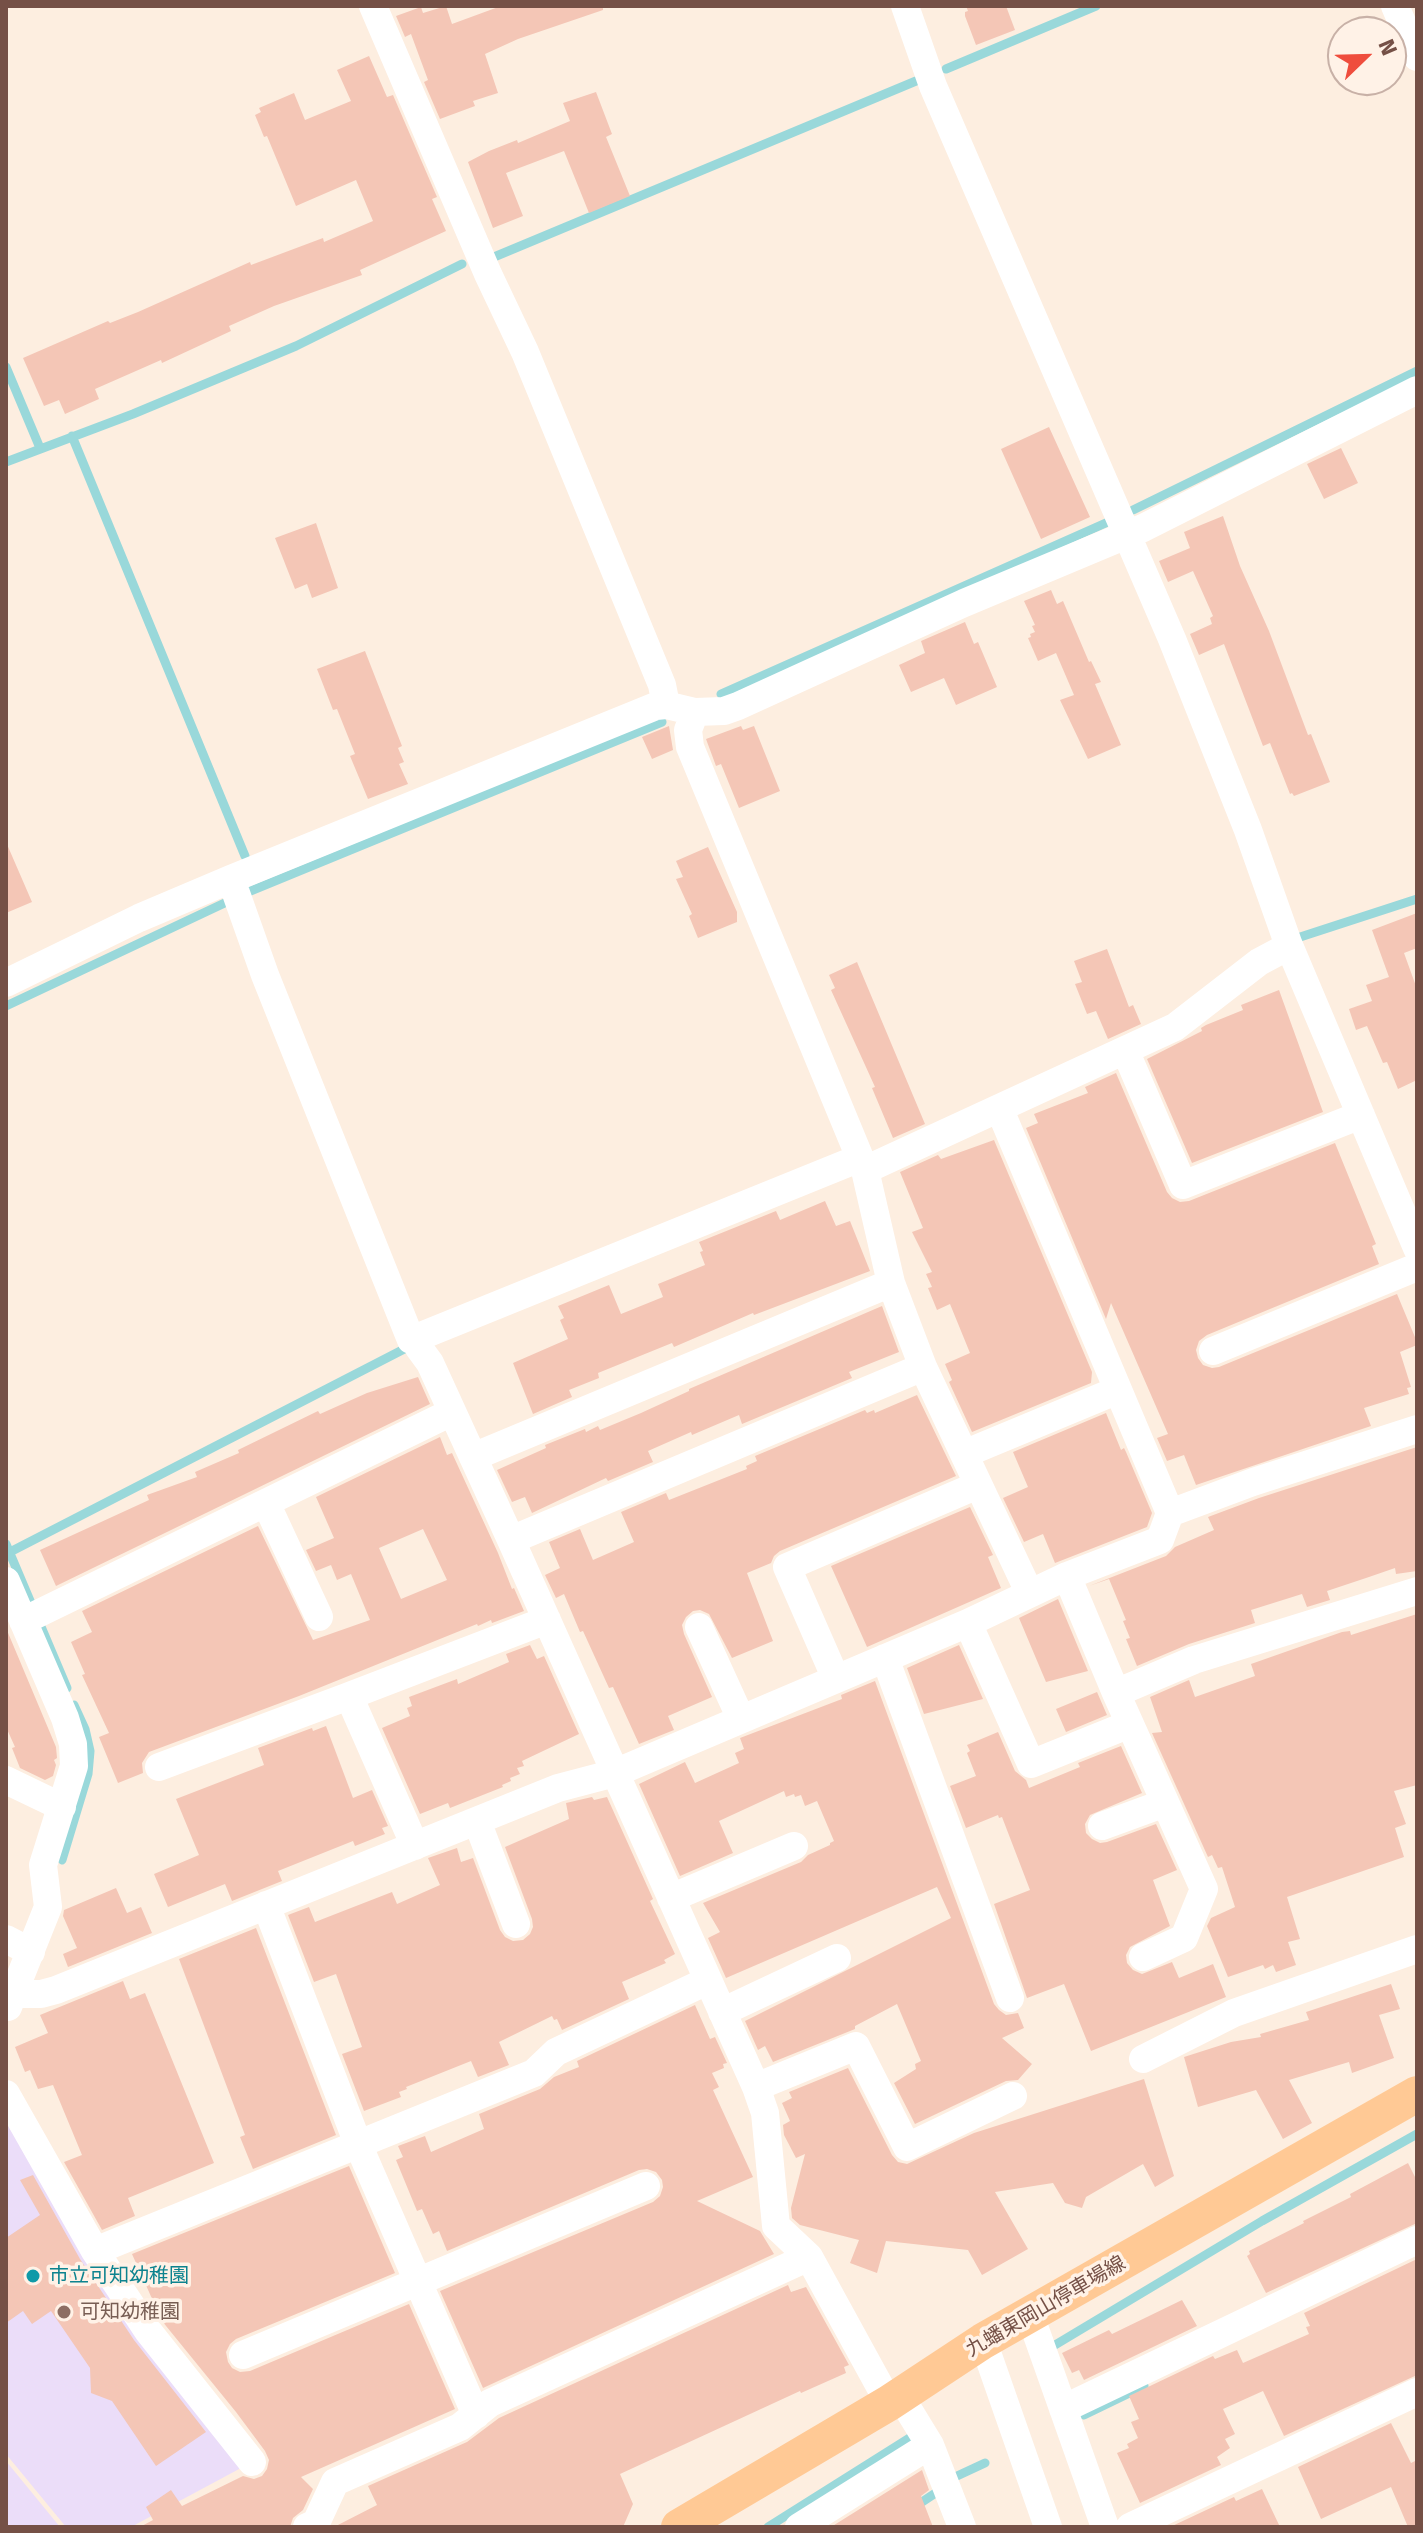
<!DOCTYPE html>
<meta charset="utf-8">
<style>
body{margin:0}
#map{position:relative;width:1423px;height:2533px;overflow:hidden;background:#fdeee0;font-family:"Fira Sans",sans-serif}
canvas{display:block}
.frame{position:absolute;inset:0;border:8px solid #755046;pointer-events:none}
.north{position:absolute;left:1327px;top:16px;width:80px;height:80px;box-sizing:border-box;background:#fff2e7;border:2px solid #c8b1a7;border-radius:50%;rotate:67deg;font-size:22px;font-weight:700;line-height:32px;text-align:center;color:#755046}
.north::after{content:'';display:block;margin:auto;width:28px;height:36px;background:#ef4d3d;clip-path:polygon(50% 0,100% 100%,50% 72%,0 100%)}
</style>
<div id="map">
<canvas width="1423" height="2533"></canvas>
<div class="frame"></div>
<div class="north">N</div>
</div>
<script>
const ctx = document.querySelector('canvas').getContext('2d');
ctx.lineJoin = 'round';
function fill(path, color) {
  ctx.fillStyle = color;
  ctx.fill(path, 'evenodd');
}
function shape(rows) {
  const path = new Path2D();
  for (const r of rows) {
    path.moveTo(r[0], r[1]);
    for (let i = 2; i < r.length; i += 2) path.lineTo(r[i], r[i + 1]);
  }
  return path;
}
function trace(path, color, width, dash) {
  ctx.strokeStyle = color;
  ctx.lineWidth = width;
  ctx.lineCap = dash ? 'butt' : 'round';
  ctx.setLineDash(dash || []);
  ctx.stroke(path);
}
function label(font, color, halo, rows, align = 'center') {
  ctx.font = font + ' "Fira Sans","Noto Sans JP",sans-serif';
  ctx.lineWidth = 7;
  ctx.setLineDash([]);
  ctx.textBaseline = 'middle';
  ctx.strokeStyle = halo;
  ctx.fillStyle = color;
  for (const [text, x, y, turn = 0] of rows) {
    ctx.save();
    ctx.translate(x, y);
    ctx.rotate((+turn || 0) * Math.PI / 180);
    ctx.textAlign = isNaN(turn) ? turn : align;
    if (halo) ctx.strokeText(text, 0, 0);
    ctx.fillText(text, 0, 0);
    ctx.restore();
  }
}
fill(shape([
 [6,2117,241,2468,131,2527,66,2527,6,2454],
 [6,2461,60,2527,6,2527]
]), '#ebddf9');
trace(shape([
 [946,69,1096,6],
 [494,257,916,81],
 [6,367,40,448],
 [72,436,245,856],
 [6,462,133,414,296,346,462,264],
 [1133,510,1417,371],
 [721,694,1108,522],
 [1291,940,1417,899],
 [6,1006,248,892,662,722],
 [6,1544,67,1688],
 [10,1552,412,1345],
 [62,1860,88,1774,90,1751,85,1729,74,1705],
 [1055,2345,1262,2221,1417,2134],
 [1084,2415,1144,2386],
 [957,2476,985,2463],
 [913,2508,937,2492],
 [768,2527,911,2437]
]), '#99d8da', 9);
fill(shape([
 [446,6,452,24,501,6,603,6,603,10,518,39,485,54,498,93,473,101,475,106,440,119,424,82,428,80,411,34,405,37,396,16,421,7,423,13],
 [966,6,1006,6,1015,30,976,45,965,16,965,12,968,11],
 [369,56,387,97,393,95,437,197,432,199,446,231,360,270,362,275,274,306,229,326,231,331,162,363,161,360,95,389,99,399,65,414,59,400,44,406,23,358,108,321,110,323,138,312,250,262,251,265,323,238,324,242,373,221,356,180,296,206,267,136,264,137,255,115,261,112,259,108,294,93,305,120,351,101,337,70],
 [596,92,612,134,606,137,630,196,589,213,564,151,506,173,523,216,493,228,468,162,489,151,517,140,518,143,570,121,563,103],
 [1049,427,1090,517,1041,539,1001,449],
 [1341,448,1358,483,1324,499,1307,464],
 [1223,516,1240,566,1269,631,1308,735,1311,734,1330,782,1294,796,1292,793,1290,794,1270,743,1263,746,1224,644,1199,655,1190,634,1212,624,1210,618,1213,616,1193,571,1168,582,1159,561,1190,548,1184,532],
 [316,523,338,588,312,598,307,584,295,589,275,538],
 [1051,590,1057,604,1063,601,1089,662,1091,661,1101,682,1095,684,1121,745,1088,759,1060,700,1074,695,1056,653,1038,661,1028,638,1031,637,1030,634,1035,632,1032,626,1035,625,1024,601],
 [965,622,974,644,978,642,997,687,956,705,944,678,911,692,899,665,925,653,921,641],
 [365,651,402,746,398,748,404,762,399,764,408,784,368,799,350,756,355,754,337,709,333,710,317,669],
 [669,726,673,750,652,759,642,737],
 [741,726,743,730,754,726,780,791,739,808,721,764,716,766,706,739],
 [6,842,32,902,6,913],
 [708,847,737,912,737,922,698,938,689,916,692,914,676,879,683,877,676,861],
 [1417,913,1417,948,1404,953,1417,989,1417,1080,1398,1089,1387,1062,1383,1063,1367,1026,1356,1030,1349,1009,1372,1001,1366,985,1389,977,1372,930],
 [1107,949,1129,1007,1133,1005,1141,1024,1108,1039,1096,1011,1087,1014,1075,984,1082,982,1074,961],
 [857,962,925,1124,893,1138,872,1088,875,1087,831,990,835,988,829,975],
 [1279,990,1323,1112,1192,1163,1147,1059,1202,1031,1201,1028,1206,1025,1243,1010,1241,1005],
 [1116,1073,1167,1192,1172,1198,1180,1202,1189,1201,1335,1143,1376,1244,1372,1246,1379,1264,1207,1335,1199,1341,1196,1350,1198,1358,1203,1365,1212,1368,1219,1367,1397,1294,1417,1342,1417,1345,1400,1352,1411,1387,1407,1388,1409,1394,1364,1408,1371,1426,1196,1485,1184,1455,1167,1461,1157,1438,1168,1434,1111,1303,1106,1319,1026,1128,1038,1123,1034,1114,1088,1093,1085,1087],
 [994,1140,1092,1372,1091,1383,972,1432,949,1382,952,1380,945,1364,970,1353,950,1304,937,1310,928,1288,932,1287,926,1274,932,1272,912,1232,923,1228,900,1172,938,1155,941,1159],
 [825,1201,836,1226,850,1221,870,1271,754,1315,753,1313,674,1347,672,1343,598,1373,599,1378,569,1390,572,1397,533,1414,513,1363,568,1339,560,1320,564,1318,558,1306,609,1285,621,1314,663,1297,658,1284,705,1265,700,1252,703,1251,699,1242,776,1211,780,1220],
 [882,1306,899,1352,849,1372,852,1378,742,1424,739,1415,692,1435,691,1432,648,1451,653,1462,608,1481,606,1478,532,1513,525,1497,512,1502,497,1470,546,1448,545,1445,585,1429,586,1432,598,1426,600,1430,641,1413,689,1391,689,1389],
 [418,1377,430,1404,56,1586,40,1550,149,1500,147,1495,197,1477,195,1472,239,1453,238,1450,318,1411,320,1414,367,1393],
 [917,1395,956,1476,780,1551,774,1556,771,1563,747,1573,773,1641,732,1658,709,1614,700,1610,693,1611,686,1617,682,1625,684,1634,712,1697,668,1716,674,1730,639,1744,613,1687,609,1688,583,1631,580,1632,564,1594,556,1598,545,1575,560,1568,549,1542,580,1529,593,1560,634,1542,621,1512,666,1493,669,1500,747,1469,746,1466,757,1461,755,1456,865,1410,867,1413,874,1410,875,1413],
 [1106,1413,1121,1450,1124,1448,1126,1452,1152,1513,1147,1527,1055,1563,1043,1534,1024,1542,1003,1498,1028,1487,1013,1452],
 [440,1437,447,1455,452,1453,498,1553,512,1589,514,1588,524,1611,492,1623,491,1620,478,1626,477,1624,299,1696,149,1752,142,1763,143,1773,118,1783,99,1737,109,1733,82,1675,85,1674,71,1642,92,1632,82,1611,258,1526,313,1640,370,1620,351,1574,337,1580,331,1565,316,1571,306,1550,334,1538,316,1497],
 [423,1529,447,1580,401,1599,379,1548],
 [1417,1447,1417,1571,1396,1574,1395,1568,1369,1577,1327,1591,1330,1600,1307,1607,1302,1594,1251,1610,1255,1623,1189,1644,1137,1666,1126,1639,1130,1638,1123,1621,1126,1620,1109,1579,1089,1586,1166,1556,1175,1547,1214,1530,1208,1517,1259,1498],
 [970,1507,993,1555,988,1557,1001,1588,867,1647,831,1566],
 [1058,1599,1088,1671,1046,1682,1019,1618],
 [1417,1614,1417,1785,1394,1791,1406,1824,1395,1828,1404,1857,1287,1897,1300,1939,1288,1942,1296,1965,1276,1972,1273,1965,1265,1969,1263,1965,1228,1977,1207,1926,1211,1918,1235,1907,1222,1867,1218,1868,1212,1855,1208,1857,1152,1733,1162,1732,1150,1697,1189,1680,1195,1697,1255,1676,1251,1664,1342,1632,1350,1631,1351,1635],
 [6,1628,56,1747,57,1758,54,1760,56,1765,53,1776,45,1780,20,1768,12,1748,15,1747,6,1727],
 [530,1645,537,1659,544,1656,579,1734,522,1761,524,1766,517,1768,520,1774,510,1778,511,1781,502,1785,503,1787,450,1808,448,1803,420,1814,382,1728,410,1716,407,1708,412,1706,409,1697,457,1679,458,1684,509,1662,506,1654],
 [959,1645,983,1699,924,1714,907,1668],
 [875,1681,994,2004,999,2010,1006,2015,1018,2013,1024,2028,1002,2038,1032,2064,1018,2080,1006,2081,915,2124,894,2083,916,2069,915,2064,921,2061,897,2004,855,2026,855,2029,773,2062,765,2046,758,2050,745,2021,951,1918,937,1887,726,1978,708,1938,720,1932,703,1903,801,1862,808,1855,830,1845,830,1843,834,1841,817,1801,805,1806,801,1795,795,1797,794,1794,786,1797,784,1791,719,1821,733,1853,680,1876,639,1784,685,1762,695,1783,739,1763,735,1753,744,1749,740,1738,842,1699,841,1695],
 [1097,1692,1107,1715,1066,1732,1056,1709],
 [326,1726,353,1798,372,1790,388,1826,382,1828,385,1834,355,1846,353,1841,278,1871,282,1881,232,1901,225,1884,168,1907,154,1874,199,1855,176,1799,264,1765,258,1748,312,1728,313,1731],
 [998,1732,1015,1771,1026,1780,1029,1788,1080,1767,1078,1763,1121,1746,1142,1793,1090,1815,1085,1824,1086,1833,1092,1839,1100,1843,1107,1842,1156,1824,1177,1870,1153,1880,1170,1926,1130,1947,1126,1955,1127,1963,1133,1970,1142,1974,1172,1962,1179,1978,1213,1964,1226,1997,1091,2051,1064,1984,1027,1998,994,1904,1030,1890,1002,1817,999,1818,998,1815,966,1828,950,1786,976,1776,967,1753,970,1751,967,1745],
 [592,1797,594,1800,607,1797,653,1899,650,1901,675,1954,664,1960,666,1963,622,1982,629,1999,562,2030,557,2019,554,2020,552,2016,499,2042,509,2065,478,2077,471,2061,406,2087,407,2089,399,2092,401,2097,364,2111,342,2054,362,2047,336,1974,314,1982,288,1915,309,1907,315,1922,392,1892,397,1904,440,1885,428,1858,457,1848,461,1862,473,1858,500,1930,505,1937,513,1941,523,1940,530,1934,533,1927,532,1919,505,1847,569,1819,566,1803],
 [116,1888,127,1913,141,1907,152,1933,68,1967,63,1954,77,1948,63,1916,64,1910],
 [256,1928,336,2135,253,2169,240,2137,245,2135,179,1959],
 [123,1981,130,1999,145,1993,214,2163,128,2198,135,2216,102,2230,64,2162,82,2155,53,2085,38,2089,30,2070,25,2072,15,2047,48,2033,40,2015],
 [1391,1984,1400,2009,1379,2015,1394,2058,1352,2073,1349,2062,1289,2080,1312,2123,1283,2139,1256,2090,1198,2107,1184,2057,1231,2042,1261,2037,1260,2034,1309,2020,1306,2012],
 [695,2005,710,2039,715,2037,727,2063,723,2064,724,2068,712,2073,719,2087,713,2090,753,2177,697,2201,760,2231,774,2254,483,2388,440,2291,653,2202,660,2196,663,2187,662,2180,656,2172,647,2169,639,2170,447,2251,439,2231,433,2234,422,2209,417,2211,396,2160,403,2157,398,2146,425,2136,431,2152,484,2129,479,2114,540,2089,554,2077,579,2067,577,2061],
 [848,2068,892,2155,898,2162,907,2164,974,2133,1144,2079,1174,2176,1155,2187,1143,2164,1086,2197,1082,2208,1065,2203,1053,2183,995,2192,1028,2249,982,2275,968,2250,886,2241,877,2273,850,2263,859,2240,800,2225,792,2218,791,2208,805,2154,796,2158,784,2135,783,2125,790,2121,782,2103,792,2098,789,2092],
 [1408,2163,1417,2181,1417,2223,1266,2293,1247,2256,1250,2254,1249,2251,1304,2223,1303,2221,1351,2197,1350,2194],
 [349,2166,395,2273,236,2339,230,2344,226,2352,228,2362,232,2368,240,2372,250,2371,409,2304,455,2409,301,2477,313,2489,303,2510,293,2518,290,2527,140,2527,153,2520,146,2507,171,2490,182,2506,243,2476,254,2479,262,2476,267,2469,269,2460,265,2451,236,2412,162,2321,132,2254],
 [33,2175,80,2259,134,2340,206,2432,156,2466,112,2401,91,2393,90,2368,51,2311,32,2324,23,2311,6,2323,6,2238,40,2215,20,2180],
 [1417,2259,1417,2375,1284,2436,1263,2391,1223,2409,1235,2434,1225,2439,1230,2448,1217,2457,1221,2465,1140,2503,1117,2453,1129,2448,1127,2444,1138,2438,1131,2422,1139,2419,1129,2396,1213,2356,1215,2359,1237,2350,1243,2363,1309,2334,1306,2327,1310,2326,1304,2313],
 [788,2285,791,2292,806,2287,849,2365,844,2367,846,2373,801,2393,800,2391,620,2474,633,2504,623,2527,334,2527,377,2505,368,2486,467,2442,499,2418],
 [1182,2300,1197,2326,1084,2380,1079,2370,1072,2373,1062,2353,1109,2330,1112,2334],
 [1391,2423,1411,2463,1417,2460,1417,2527,1408,2527,1391,2487,1321,2519,1298,2467],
 [922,2470,929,2490,921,2496,933,2527,831,2527],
 [1262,2489,1280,2527,1170,2527,1234,2497,1236,2501]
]), '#f4c6b6');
trace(shape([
 [373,6,488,274,525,352,662,685,666,705],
 [905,6,933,86,1172,639,1248,830,1288,943,1417,1248],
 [1395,6,1417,57],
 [695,712,688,730,690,747,865,1170,891,1283,923,1367,1029,1592],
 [231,879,265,975,411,1340,860,1158],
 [6,983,139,918,231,879,656,706,666,705,695,712,724,711,738,706,964,603,1143,528,1417,390],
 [1125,1050,1183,1185,1361,1115],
 [865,1170,1175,1027,1259,962,1289,946],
 [415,1338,419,1348,430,1363,511,1540,756,2087,765,2113,776,2226,809,2257,889,2403],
 [1213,1351,1417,1267],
 [964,1454,1118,1390],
 [473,1457,891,1283],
 [266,1503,319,1617],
 [1170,1513,1253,1482,1417,1429],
 [511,1540,923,1367],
 [1067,1576,1116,1693,1194,1660,1417,1591],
 [6,1581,65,1718,73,1744,74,1766,43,1865,48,1907,8,2007],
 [23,1621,452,1412],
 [968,1623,1031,1764,1130,1724],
 [699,1627,741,1719],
 [885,1658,1010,1998],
 [836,1679,787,1567,978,1485],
 [1116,1693,1204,1889,1184,1938,1143,1957],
 [159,1767,349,1696],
 [6,1780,62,1807],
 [477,1821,516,1924],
 [1102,1826,1165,1803],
 [415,1846,349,1696,547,1620],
 [671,1898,794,1846],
 [266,1905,358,2144,476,2415],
 [6,1939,31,1952],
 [14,1994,41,1994,56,1990,558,1788,615,1773,968,1623,1067,1576,1160,1540,1170,1513,1000,1110],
 [722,2012,837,1958],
 [1143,2059,1234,2013,1417,1949],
 [756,2087,856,2046,907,2147,1013,2096],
 [6,2094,95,2251,148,2331,252,2462],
 [95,2251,534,2073,556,2052,707,1981],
 [1030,2315,1105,2527],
 [983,2341,1048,2527],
 [243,2355,646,2186],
 [900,2396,930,2445,962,2527],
 [1063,2409,1417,2240],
 [307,2527,316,2523,335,2482,460,2427,490,2403,809,2257],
 [799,2527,930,2445],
 [1130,2527,1417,2392]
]), '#fff', 28);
trace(shape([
 [679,2527,889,2403,983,2341,1417,2094]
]), '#ffc995', 36);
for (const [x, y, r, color] of [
 [33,2276,8,"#0f9aa8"],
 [64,2312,8,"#8d6e63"]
]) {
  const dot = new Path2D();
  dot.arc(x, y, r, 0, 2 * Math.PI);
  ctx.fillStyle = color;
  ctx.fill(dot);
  trace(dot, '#fff2e7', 3);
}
label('20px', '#0d838f', '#fff2e7', [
 ["市立可知幼稚園",49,2276]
], 'left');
label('20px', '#755046', '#fff2e7', [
 ["九蟠東岡山停車場線",1046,2307,-30]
]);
label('20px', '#785e54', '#fff2e7', [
 ["可知幼稚園",80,2312]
], 'left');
</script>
